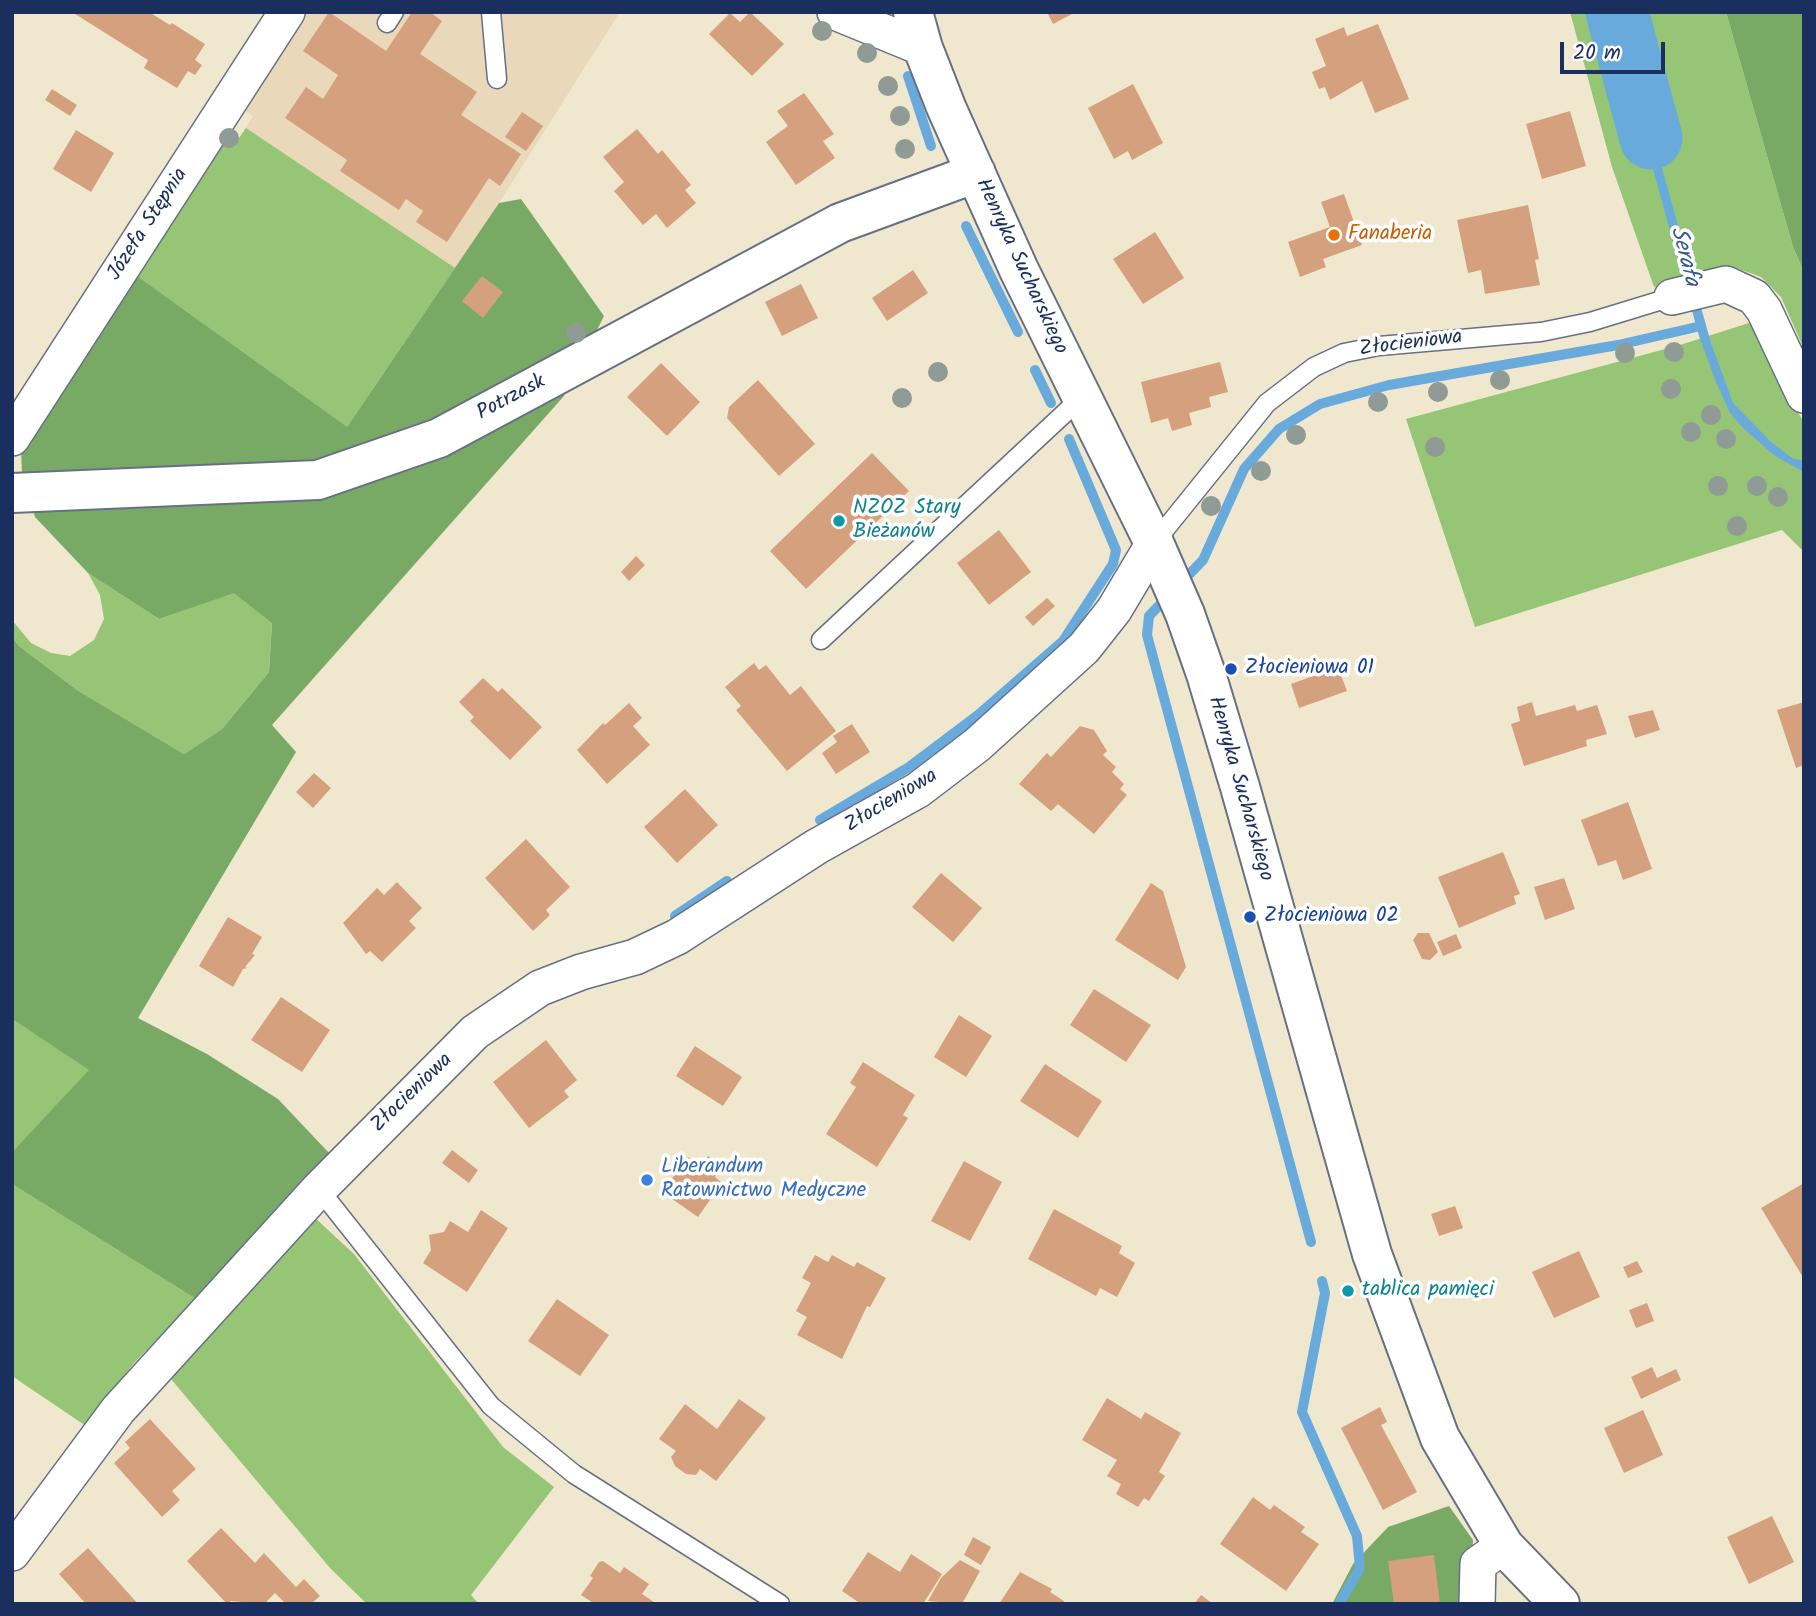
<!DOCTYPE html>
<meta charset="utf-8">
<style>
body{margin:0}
#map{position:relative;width:1816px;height:1616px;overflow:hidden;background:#f0e8ce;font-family:Kalam,sans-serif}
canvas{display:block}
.frame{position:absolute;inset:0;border:14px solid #1b2f5e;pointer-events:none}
.scale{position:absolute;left:1560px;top:42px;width:105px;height:32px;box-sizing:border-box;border:4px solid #1b2f5e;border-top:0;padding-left:9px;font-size:21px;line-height:24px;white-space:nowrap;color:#1b2f5e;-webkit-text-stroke:5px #fff;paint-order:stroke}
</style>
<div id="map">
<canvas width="1816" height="1616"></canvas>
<div class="frame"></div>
<div class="scale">20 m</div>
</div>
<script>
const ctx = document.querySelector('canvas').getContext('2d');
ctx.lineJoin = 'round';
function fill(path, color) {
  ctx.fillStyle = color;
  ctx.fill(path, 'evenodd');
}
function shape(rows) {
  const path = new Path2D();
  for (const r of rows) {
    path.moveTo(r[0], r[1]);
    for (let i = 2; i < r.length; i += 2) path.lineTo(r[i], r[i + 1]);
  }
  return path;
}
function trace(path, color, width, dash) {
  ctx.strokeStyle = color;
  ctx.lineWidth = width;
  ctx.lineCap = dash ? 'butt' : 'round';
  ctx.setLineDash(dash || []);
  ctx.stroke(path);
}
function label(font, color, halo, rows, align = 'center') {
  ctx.font = font + ' Kalam,sans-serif';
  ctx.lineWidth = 7;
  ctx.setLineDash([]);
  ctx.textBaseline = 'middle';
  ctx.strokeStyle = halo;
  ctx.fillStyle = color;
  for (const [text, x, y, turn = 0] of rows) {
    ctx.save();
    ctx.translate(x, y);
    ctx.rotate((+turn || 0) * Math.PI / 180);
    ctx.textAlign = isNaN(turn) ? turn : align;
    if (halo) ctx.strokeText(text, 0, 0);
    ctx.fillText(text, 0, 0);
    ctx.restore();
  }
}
fill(shape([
 [303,12,620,12,499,203,347,427,221,140,233,147,253,116,241,109]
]), '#e9d9ba');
fill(shape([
 [1570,12,1726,12,1793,247,1804,272,1804,349,1781,297,1761,277,1731,266,1654,287,1612,167],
 [246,128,455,268,347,427,21,448,221,140,233,147],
 [1752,322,1777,381,1804,422,1804,552,1782,530,1475,627,1406,419,1680,345],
 [88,573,159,619,234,592,272,622,269,672,222,729,184,754,77,690,19,646,12,637,12,620,31,643,51,653,70,656,94,640,104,619,100,595],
 [12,1019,90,1070,12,1152],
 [12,1184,196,1299,134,1363,86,1426,12,1376],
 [313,1216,354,1254,503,1447,554,1487,471,1595,479,1604,367,1604,330,1568,171,1379]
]), '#96c575');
fill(shape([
 [1726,12,1804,12,1804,272,1793,247],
 [521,199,604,316,564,396,272,725,296,752,138,1018,207,1054,278,1099,330,1154,196,1299,12,1184,12,1152,89,1070,12,1019,12,637,19,646,77,690,184,754,222,729,269,672,272,623,234,593,159,619,88,573,35,517,22,476,21,448,134,274,347,427,499,203],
 [1449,1506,1473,1540,1471,1604,1332,1604,1353,1564,1388,1527]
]), '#78aa66');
fill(shape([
 [1630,54,1711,343,1733,403,1770,441,1792,458,1804,461,1804,472,1775,456,1742,427,1730,413,1716,382,1699,336,1648,151,1625,55]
]), '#69aadd');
trace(shape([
 [908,76,931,146],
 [966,226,1018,332],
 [1035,370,1051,403],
 [1180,584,1203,560,1244,469,1279,429,1320,404,1389,385,1618,345,1701,326],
 [1169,595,1149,616,1147,635,1311,1242],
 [820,820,909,767,978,715,1063,641,1113,564,1116,550,1069,439],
 [675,916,727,881],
 [1322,1281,1325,1293,1302,1412,1357,1536,1360,1568,1339,1604]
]), '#69aadd', 10);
trace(shape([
 [1617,12,1651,138]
]), '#69aadd', 63);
fill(shape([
 [72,12,149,12,170,25,172,23,205,44,195,60,202,65,195,75,188,71,177,88,144,68,148,60],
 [329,12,386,51,412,12,430,12,442,21,420,54,477,92,461,115,521,154,500,186,489,178,447,242,416,222,423,211,406,199,399,210,340,171,347,160,285,118,306,87,323,99,338,75,303,51],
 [750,12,784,44,752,76,709,34,730,13,740,22],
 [1047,12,1076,12,1053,24],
 [1378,24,1409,99,1375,113,1362,81,1330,100,1325,87,1319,89,1312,72,1326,66,1315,39,1344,27,1347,36],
 [1133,84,1163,143,1132,160,1128,151,1114,159,1088,108],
 [52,89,77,105,70,116,45,100],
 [804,93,834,134,823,141,835,158,796,185,766,142,788,126,777,111],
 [1570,111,1586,166,1542,179,1526,124],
 [522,112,543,126,526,151,505,137],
 [637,129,658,154,662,150,691,185,685,190,696,203,667,228,656,214,643,225,614,191,624,182,603,157],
 [76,130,114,153,91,192,53,169],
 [1344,194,1362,245,1323,259,1326,267,1300,277,1288,242,1330,227,1321,202],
 [1528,205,1539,259,1535,260,1540,285,1485,294,1481,270,1468,273,1457,220],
 [1155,232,1184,278,1143,304,1113,259],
 [913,270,928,293,887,321,872,298],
 [482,276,503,292,483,318,462,301],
 [801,284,818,318,782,336,765,302],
 [1220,362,1228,392,1209,397,1211,407,1189,413,1192,425,1172,431,1168,418,1151,423,1141,382],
 [661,363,700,402,667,436,627,397],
 [758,380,815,444,779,476,727,418,729,407],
 [872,453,909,491,806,589,770,551],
 [999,530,1031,572,989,605,957,563],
 [636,556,645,565,629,581,621,572],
 [1047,598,1055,606,1033,626,1025,617],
 [754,663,759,670,766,665,790,695,801,686,836,731,787,771,736,710,741,706,725,687],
 [1338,667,1347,691,1299,708,1291,684],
 [483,678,498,692,502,688,542,727,510,760,470,721,474,717,459,702],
 [1532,702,1536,716,1575,705,1577,711,1597,705,1607,734,1586,740,1587,746,1524,766,1511,724,1520,721,1517,707],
 [1804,702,1804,765,1796,768,1777,710],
 [629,703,642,718,633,726,650,745,607,784,577,750,603,723,605,725],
 [1653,710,1660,730,1635,738,1628,716],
 [852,724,870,752,836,774,822,753,837,742,833,736],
 [1080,726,1094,730,1107,751,1103,755,1116,767,1112,772,1124,784,1120,789,1127,795,1094,834,1058,804,1051,811,1019,784,1047,753,1051,757],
 [314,773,331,788,313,808,296,792],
 [685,789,718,825,677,863,644,827],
 [1628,802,1652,869,1623,880,1616,860,1598,866,1581,820],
 [526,839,570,887,546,910,550,915,533,931,485,878],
 [1503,852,1520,894,1514,896,1516,904,1459,928,1438,877],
 [941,873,982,908,953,942,912,907],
 [1564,878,1575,909,1545,920,1534,887],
 [397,882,422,908,409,921,416,928,382,962,370,951,366,954,343,923,377,888,384,895],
 [1151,883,1163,891,1186,967,1178,980,1115,940],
 [228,917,262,937,252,954,255,955,245,967,247,968,243,969,233,987,199,966],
 [1418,933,1429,933,1438,952,1430,960,1422,959,1413,940],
 [1456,934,1462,948,1443,956,1437,942],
 [1094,989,1151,1025,1126,1062,1070,1025],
 [281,997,330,1030,302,1072,251,1040],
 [959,1015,992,1036,966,1077,934,1057],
 [546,1040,577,1080,564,1091,569,1097,529,1128,493,1082],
 [695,1046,742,1077,723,1106,676,1076],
 [863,1062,915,1095,903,1115,908,1118,877,1167,826,1134,856,1087,850,1083],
 [1045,1064,1102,1101,1078,1138,1020,1101],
 [452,1150,478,1170,469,1183,442,1163],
 [708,1156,722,1167,715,1177,722,1183,698,1217,662,1192,688,1157,701,1167],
 [964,1161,1002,1182,970,1241,931,1221],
 [1804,1183,1804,1279,1761,1208],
 [1455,1206,1463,1228,1439,1236,1431,1214],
 [1054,1209,1122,1246,1119,1253,1135,1263,1117,1297,1100,1288,1096,1296,1028,1259],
 [481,1210,508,1228,467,1292,423,1263,431,1250,429,1235,444,1232,450,1221,468,1232],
 [1579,1251,1600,1297,1554,1318,1532,1272],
 [815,1255,828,1262,832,1255,854,1267,857,1262,886,1278,870,1307,867,1306,842,1359,797,1335,807,1317,796,1311,811,1283,802,1278],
 [1637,1261,1643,1272,1628,1278,1623,1267],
 [557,1299,609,1335,580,1376,528,1341],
 [1647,1303,1654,1321,1636,1328,1629,1310],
 [1652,1367,1657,1378,1676,1369,1681,1380,1641,1399,1631,1377],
 [1107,1398,1141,1419,1145,1412,1181,1433,1159,1472,1165,1476,1149,1501,1144,1498,1138,1507,1116,1494,1121,1484,1107,1476,1117,1460,1082,1440],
 [739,1399,766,1418,716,1481,700,1469,696,1475,686,1474,675,1466,671,1457,676,1451,659,1439,685,1404,717,1429],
 [1380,1407,1387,1422,1381,1425,1417,1492,1383,1510,1341,1428],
 [1643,1410,1663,1455,1624,1473,1604,1428],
 [150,1419,196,1469,172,1491,180,1500,162,1517,114,1463,130,1448,125,1442],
 [1253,1497,1270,1510,1274,1505,1305,1527,1301,1532,1319,1544,1286,1591,1220,1544],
 [1772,1516,1794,1562,1749,1584,1727,1537],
 [221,1528,255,1563,264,1553,296,1587,304,1579,320,1596,311,1604,286,1604,275,1593,264,1604,231,1601,227,1604,187,1561],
 [973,1537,991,1547,981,1565,964,1555],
 [88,1548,138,1604,86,1604,59,1574],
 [868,1552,900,1572,911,1554,942,1574,923,1604,861,1604,842,1591],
 [1434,1555,1440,1604,1394,1604,1388,1561],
 [960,1560,980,1571,962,1604,928,1601,941,1578],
 [603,1561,620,1573,624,1567,649,1584,642,1594,657,1604,595,1604,581,1595,593,1578,590,1576,599,1562],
 [1020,1572,1052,1589,1050,1592,1064,1601,1063,1604,999,1604],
 [1201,1595,1213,1604,1194,1604]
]), '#d5a07d');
const service = shape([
 [491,12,497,79],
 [387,23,394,12],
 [1154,543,1267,403,1314,367,1344,353,1379,346,1541,332,1590,322,1672,297],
 [821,640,1082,397],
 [319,1189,491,1406,574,1474,780,1604]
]);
const minor = shape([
 [835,12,923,48],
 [1672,297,1726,284,1754,297,1764,310,1804,395],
 [12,438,287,12],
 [12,1553,118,1410,319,1189,475,1032,540,988,581,972,635,957,677,937,816,847,918,790,977,745,1084,648,1114,610,1154,543],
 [1477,1604,1478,1564,1504,1546]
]);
const tertiary = shape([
 [913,12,923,48,946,107,1019,270,1154,543,1185,614,1206,674,1240,787,1372,1254,1440,1438,1504,1546,1560,1604],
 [12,493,318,480,439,438,840,223,976,173]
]);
trace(service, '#667085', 21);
trace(minor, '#667085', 38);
trace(tertiary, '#667085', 42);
trace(service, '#fff', 18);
trace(minor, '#fff', 35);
trace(tertiary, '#fff', 38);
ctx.fillStyle = '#8f9b94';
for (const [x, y] of [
 [822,31],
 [867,53],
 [888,86],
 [900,116],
 [229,138],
 [905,149],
 [576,333],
 [1674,352],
 [1625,353],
 [938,372],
 [1500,380],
 [1671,389],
 [1438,392],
 [902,398],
 [1378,402],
 [1711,415],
 [1691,432],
 [1296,435],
 [1726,439],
 [1435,447],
 [1261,471],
 [1718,486],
 [1757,486],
 [1778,497],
 [1211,506],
 [1737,526]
]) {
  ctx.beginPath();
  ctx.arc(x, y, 10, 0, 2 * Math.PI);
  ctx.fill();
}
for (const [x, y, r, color] of [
 [1334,235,7,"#e8710a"],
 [839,521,7,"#0f9aa8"],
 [1231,669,7,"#1a4fb4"],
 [1250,917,7,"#1a4fb4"],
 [647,1180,7,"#3f7fe0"],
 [1348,1291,7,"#0f9aa8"]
]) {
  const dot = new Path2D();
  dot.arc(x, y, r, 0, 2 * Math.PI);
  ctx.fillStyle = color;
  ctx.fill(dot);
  trace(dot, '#fff', 2.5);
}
label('21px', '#1b2f5e', '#fff', [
 ["Józefa Stępnia",149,225,-57],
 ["Henryka Sucharskiego",1020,267,65],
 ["Złocieniowa",1411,345,-7],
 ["Potrzask",512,399,-28],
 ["Henryka Sucharskiego",1239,789,74],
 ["Złocieniowa",892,802,-31],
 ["Złocieniowa",413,1094,-44]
]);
label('21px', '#c56008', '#fff', [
 ["Fanaberia",1348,235]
], 'left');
label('21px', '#0d838f', '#fff', [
 ["NZOZ Stary",853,509],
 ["Bieżanów",853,533],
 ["tablica pamięci",1362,1291]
], 'left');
label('21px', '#164399', '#fff', [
 ["Złocieniowa 01",1245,669],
 ["Złocieniowa 02",1264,917]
], 'left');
label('21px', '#366cbe', '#fff', [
 ["Liberandum",661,1168],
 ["Ratownictwo Medyczne",661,1192]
], 'left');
label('italic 23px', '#365a8a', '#fff', [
 ["Serafa",1683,257,75]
]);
</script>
